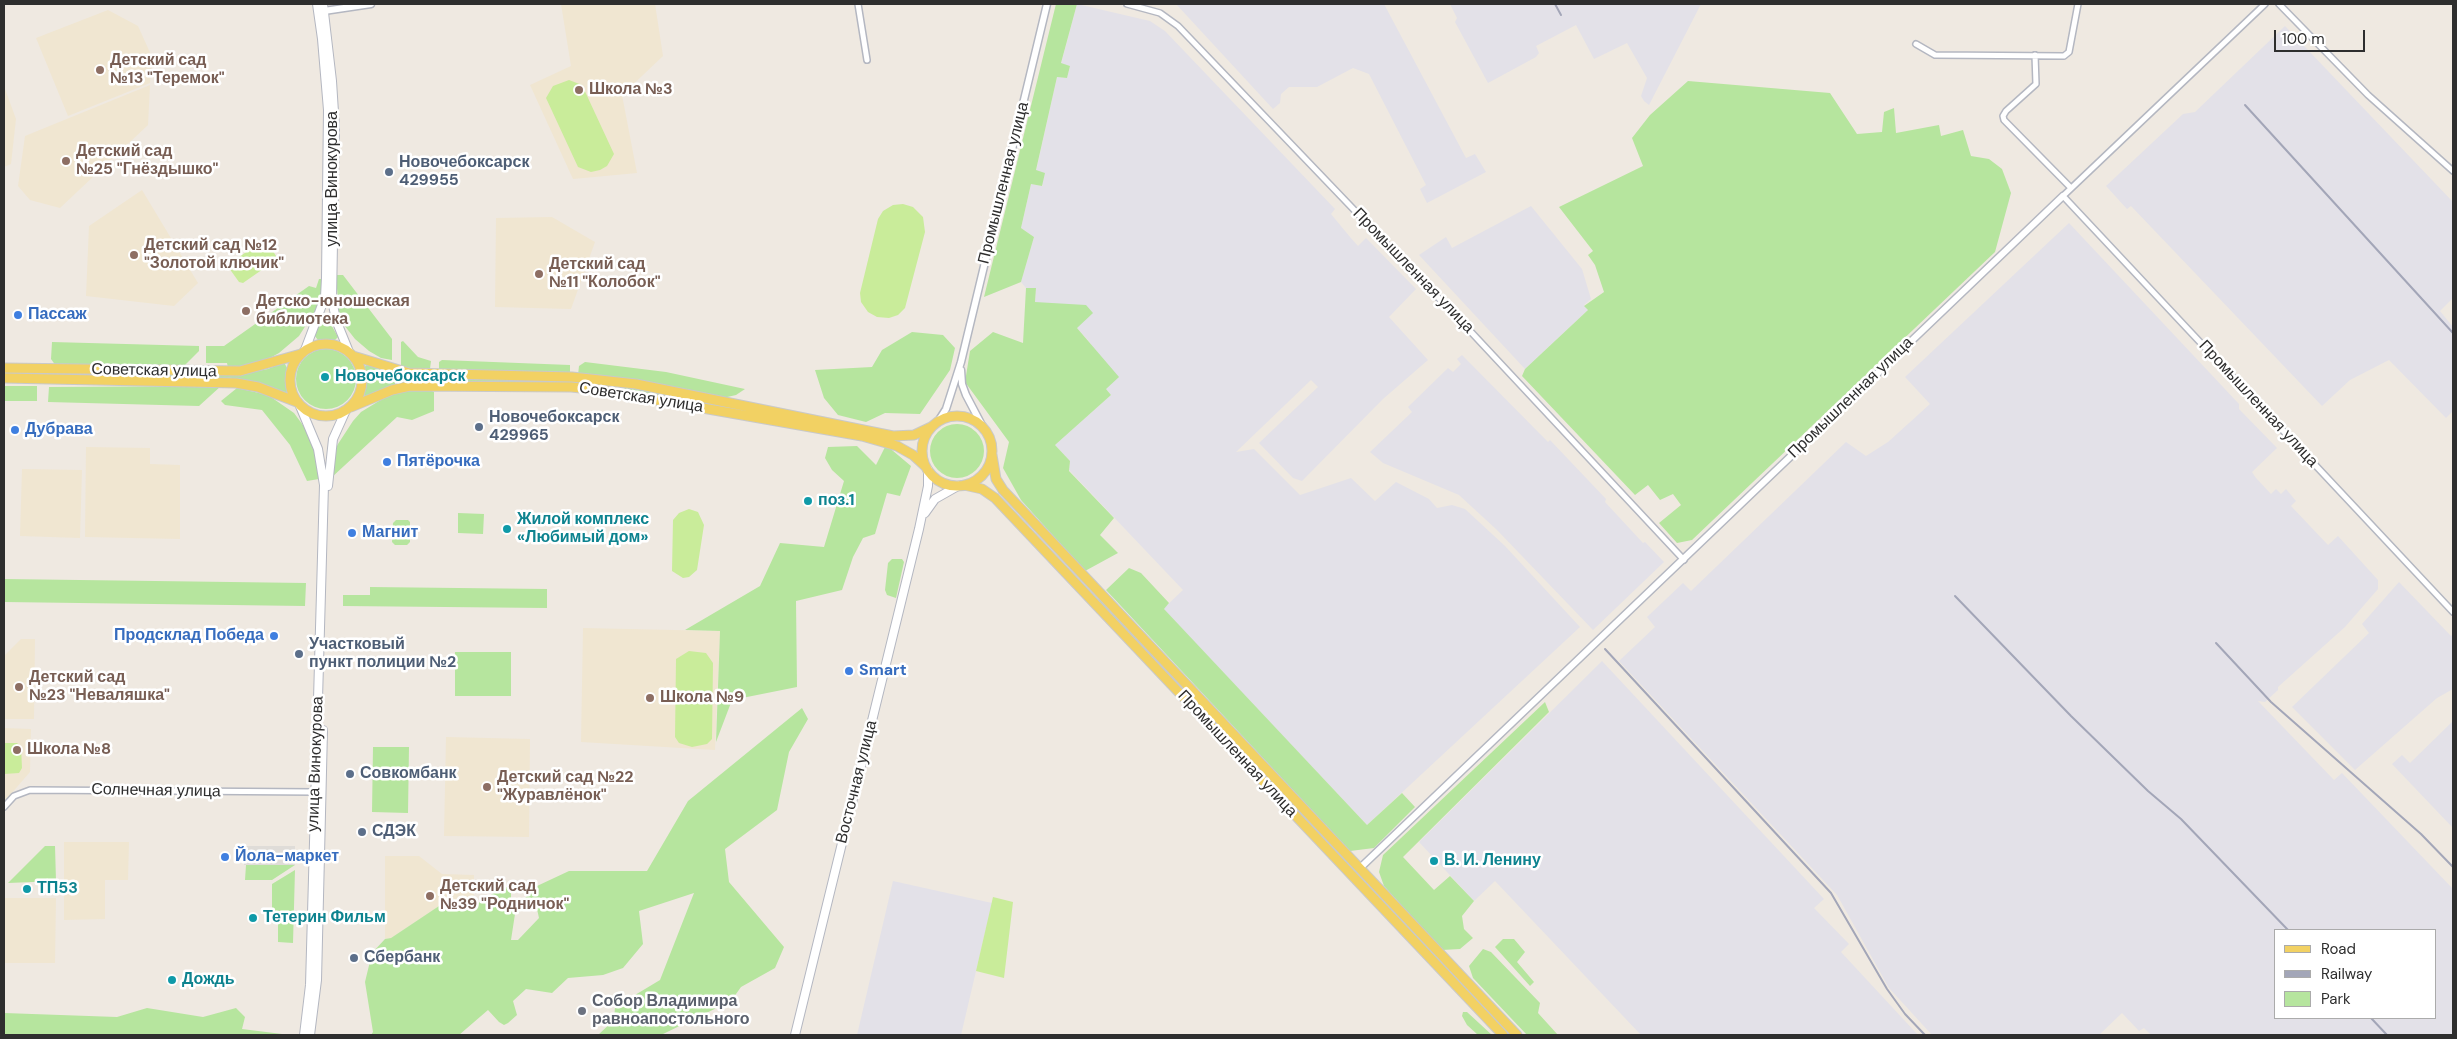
<!DOCTYPE html>
<meta charset="utf-8">
<style>
body{margin:0}
#map{position:relative;width:2457px;height:1039px;overflow:hidden;background:#efe9e1;font-family:"DM Sans",sans-serif}
canvas{display:block}
.frame{position:absolute;inset:0;border:5px solid #2e2e2e;pointer-events:none}
.legend{position:absolute;left:2274px;top:929px;width:162px;height:90px;box-sizing:border-box;background:#fff;border:1px solid #ababab;margin:0;padding:6px 9px;list-style:none;font-size:15px;color:#2e2e2e}
.legend li{display:flex;align-items:center;gap:10px;height:25px}
.legend b{width:25px;border:1px solid #ababab}
.scale{position:absolute;left:2274px;top:30px;width:91px;height:22px;box-sizing:border-box;border:2px solid #2e2e2e;border-top:0;padding-left:6px;font-size:15px;line-height:18px;white-space:nowrap;color:#2e2e2e;-webkit-text-stroke:4px #fff;paint-order:stroke}
</style>
<div id="map">
<canvas width="2457" height="1039"></canvas>
<div class="frame"></div>
<ul class="legend">
<li><b style="height:6px;background:#f2d163"></b>Road</li>
<li><b style="height:6px;background:#a3a6b8"></b>Railway</li>
<li><b style="height:14px;background:#b6e59e"></b>Park</li>
</ul>
<div class="scale">100 m</div>
</div>
<script>
const ctx = document.querySelector('canvas').getContext('2d');
ctx.lineJoin = 'round';
function fill(path, color) {
  ctx.fillStyle = color;
  ctx.fill(path, 'evenodd');
}
function shape(rows) {
  const path = new Path2D();
  for (const r of rows) {
    if (r.length === 3) {
      path.moveTo(r[0] + r[2], r[1]);
      path.arc(r[0], r[1], r[2], 0, 2 * Math.PI);
      continue;
    }
    path.moveTo(r[0], r[1]);
    for (let i = 2; i < r.length; i += 2) path.lineTo(r[i], r[i + 1]);
  }
  return path;
}
function trace(path, color, width, dash) {
  ctx.strokeStyle = color;
  ctx.lineWidth = width;
  ctx.lineCap = dash ? 'butt' : 'round';
  ctx.setLineDash(dash || []);
  ctx.stroke(path);
}
function label(font, color, halo, rows, align = 'center') {
  ctx.font = font + ' "DM Sans",sans-serif';
  ctx.lineWidth = 5;
  ctx.setLineDash([]);
  ctx.textBaseline = 'middle';
  ctx.strokeStyle = halo;
  ctx.fillStyle = color;
  for (const [text, x, y, turn = 0] of rows) {
    ctx.save();
    ctx.translate(x, y);
    ctx.rotate((+turn || 0) * Math.PI / 180);
    ctx.textAlign = isNaN(turn) ? turn : align;
    if (halo) ctx.strokeText(text, 0, 0);
    ctx.fillText(text, 0, 0);
    ctx.restore();
  }
}
fill(shape([
 [1077,4,1150,21,1165,31,1335,209,1331,214,1350,237,1358,246,1366,238,1416,289,1389,317,1428,360,1383,399,1302,481,1293,478,1259,443,1318,387,1311,380,1236,452,1254,449,1300,495,1351,478,1375,501,1396,482,1429,499,1437,508,1452,505,1465,509,1505,546,1580,627,1367,825,1163,609,1183,590,1069,470,1070,461,1055,445,1111,395,1106,389,1092,346,1087,339,1077,328,1035,302,1036,288,1026,288,1021,282,1034,237,1021,228,1031,184,1043,186,1036,171,1057,77,1067,78,1070,66,1061,64],
 [1176,4,1384,4,1466,158,1475,154,1486,172,1427,203,1420,189,1426,185,1369,74,1353,68,1317,87,1289,87,1281,94,1280,103,1273,109],
 [1450,4,1701,4,1649,105,1644,101,1641,96,1647,78,1627,43,1594,59,1576,25,1536,46,1539,53,1536,57,1488,83,1455,22,1457,18],
 [2285,26,2453,202,2453,298,2440,311,2453,327,2453,411,2446,418,2389,360,2350,380,2322,406,2131,206,2127,209,2106,186,2183,114,2195,112],
 [1531,206,1582,269,1591,299,1584,305,1588,310,1525,369,1419,255,1446,237,1452,248],
 [2069,223,2239,404,2239,409,2277,448,2252,472,2256,478,2271,494,2276,489,2281,494,2286,489,2296,501,2291,506,2328,545,2338,536,2378,580,2378,589,2345,627,2278,687,2278,690,2265,702,2258,701,2334,780,2342,773,2453,889,2453,1035,2151,1035,2144,1028,2139,1031,2122,1013,2099,1035,1932,1035,1889,988,1837,895,1619,661,1655,627,1647,617,1683,583,1691,591,1846,442,1866,456,1888,442,1930,404,1905,377],
 [2276,930,2436,930,2436,1018,2276,1018],
 [1462,355,1548,442,1550,440,1606,499,1605,502,1643,543,1645,542,1664,562,1593,630,1497,530,1459,495,1383,463,1370,452,1412,412,1408,407,1448,368,1453,372,1461,364,1457,359],
 [2399,582,2451,636,2453,634,2453,689,2437,698,2355,770,2292,707,2369,633,2362,624],
 [1602,661,1824,899,1814,908,1849,944,1841,952,1918,1035,1641,1035,1495,881,1474,901,1419,842],
 [2453,721,2453,828,2392,764,2402,755,2410,763],
 [893,881,992,903,961,1035,857,1035]
]), '#e3e1e8');
fill(shape([
 [561,4,655,4,663,56,622,95,637,173,573,179,530,85,571,66],
 [108,10,138,26,152,57,150,83,68,116,36,38],
 [150,85,148,125,60,208,30,200,18,186,25,136],
 [4,86,16,119,11,164,4,167],
 [142,190,198,283,174,306,86,296,89,226],
 [552,217,595,242,571,309,495,307,496,218],
 [86,447,150,448,150,464,180,465,180,539,85,537],
 [22,469,82,470,80,538,20,536],
 [583,628,720,631,715,750,581,742],
 [21,639,35,639,34,719,4,719,4,656],
 [4,728,31,729,30,772,4,802],
 [446,737,530,739,529,837,444,836],
 [64,842,129,842,128,880,105,880,105,919,64,920],
 [385,856,419,856,442,874,474,875,474,906,439,906,391,938,385,939],
 [4,898,56,898,55,963,4,963]
]), '#f0e6d1');
fill(shape([
 [1056,4,1077,4,1061,63,1070,66,1067,78,1057,77,1036,170,1045,173,1042,186,1031,184,1021,228,1034,237,1021,282,984,297],
 [1688,81,1830,93,1857,134,1882,132,1884,112,1894,108,1896,133,1939,125,1941,136,1963,130,1971,156,1989,159,2002,169,2011,193,1995,252,1692,540,1677,543,1659,523,1681,505,1673,494,1660,500,1648,485,1635,495,1522,376,1525,369,1588,310,1584,306,1604,292,1595,265,1588,255,1593,251,1559,207,1643,166,1632,138,1650,115],
 [336,275,343,275,392,339,392,360,381,358,369,351,355,339,344,325,339,314],
 [319,279,324,279,322,293,315,311,299,336,279,353,268,359,241,367,228,368,227,363,206,363,206,346,224,346,309,286,316,288],
 [1026,288,1036,288,1035,302,1086,305,1093,313,1077,328,1119,377,1106,389,1111,395,1055,445,1070,461,1069,471,1114,518,1100,535,1118,553,1085,571,1021,500,1003,468,1009,442,965,382,970,351,993,332,1023,343],
 [328,319,338,337,334,341,318,340,314,335,322,321],
 [912,332,943,335,955,348,950,370,920,414,885,413,866,422,838,415,824,398,815,370,872,367,882,350],
 [403,341,418,357,431,361,430,369,426,372,401,367,401,342],
 [52,342,199,346,199,351,183,367,56,366,51,359],
 [326,379,30],
 [442,360,570,365,570,372,565,375,442,372,439,369,439,362],
 [585,362,666,372,745,389,736,395,723,398,578,375,579,366],
 [282,363,285,364,287,368,287,392,285,394,236,378,87,376,87,373,237,375,268,369],
 [369,364,395,377,395,386,366,398,363,393,367,375,364,367],
 [399,374,567,380,567,385,418,380,399,383],
 [577,381,635,387,765,413,765,417,634,391,576,385],
 [4,386,37,386,37,401,4,401],
 [221,386,199,406,48,402,49,387],
 [424,387,434,392,434,411,412,420,397,417,331,478,333,454,338,444,353,421,361,412,392,393],
 [237,388,268,395,294,413,308,432,318,457,319,479,307,481,290,445,262,410,225,405,221,401],
 [957,451,27],
 [886,445,911,466,900,496,887,493,875,534,863,538,853,557,842,590,796,601,797,687,732,700,716,742,720,631,685,630,760,586,780,543,824,547,844,481,832,470,825,458,828,447,857,446,876,465],
 [458,513,484,514,483,534,458,533],
 [396,520,408,520,410,522,410,542,407,545,395,545,392,542,393,523],
 [892,559,902,559,904,562,896,598,887,595,885,590,888,563],
 [1129,568,1141,573,1169,603,1164,609,1367,825,1402,793,1415,807,1374,848,1350,851,1106,590],
 [4,579,306,583,305,606,4,602],
 [370,587,547,589,547,608,343,606,343,595,370,595],
 [1099,599,1256,766,1254,768,1097,601],
 [455,652,511,652,511,696,455,696],
 [1545,702,1549,712,1403,857,1434,890,1450,876,1474,901,1462,916,1464,929,1473,938,1460,949,1442,950,1384,886,1379,872,1383,855],
 [802,708,808,719,789,752,777,810,725,849,729,882,784,947,775,968,741,987,731,1001,661,1035,598,1035,614,1020,615,1007,660,980,694,893,639,911,643,944,623,968,603,975,568,978,552,993,526,989,513,1001,517,1015,508,1023,504,1025,499,1022,488,1010,459,1035,371,1035,373,1032,365,982,372,953,385,939,391,938,439,906,474,906,504,886,511,889,511,899,523,900,537,886,569,871,647,871,688,801],
 [525,907,537,909,539,918,518,940,511,940,515,914],
 [373,747,409,747,408,813,372,812],
 [45,846,55,846,56,881,8,883],
 [246,865,295,865,272,880,245,880],
 [295,870,293,943,278,942,278,924,272,923,272,884],
 [1503,939,1514,939,1525,952,1517,962,1534,982,1530,986,1495,947],
 [1483,949,1491,952,1540,1003,1538,1013,1558,1035,1527,1035,1473,978,1469,966],
 [147,1008,203,1017,236,1008,245,1017,242,1029,290,1035,4,1035,4,1013,117,1017],
 [1463,1012,1467,1012,1492,1035,1478,1035,1467,1025,1462,1016]
]), '#b6e59e');
fill(shape([
 [569,80,582,85,614,154,607,166,600,170,591,172,578,167,546,98,553,86],
 [903,204,913,207,923,217,925,232,905,308,898,315,889,318,877,317,868,312,861,302,860,293,878,219,883,211,893,205],
 [262,241,267,241,276,256,276,260,243,283,239,282,229,268,229,264],
 [689,509,698,512,704,525,697,570,689,577,683,578,672,571,673,520,679,513],
 [689,651,706,653,713,663,712,739,707,744,692,747,679,743,675,737,676,659],
 [4,743,17,743,21,747,22,768,19,773,4,774],
 [993,897,1013,902,1004,978,976,971]
]), '#c9ec9a');
fill(shape([
 [244,846,295,846,295,865,244,865]
]), '#dfdcd8');
const minor = shape([
 [858,4,867,60],
 [1127,4,1160,13,1178,26,1472,333,1684,560],
 [2265,4,2063,196,2453,612],
 [2279,4,2368,95,2453,171],
 [1916,44,1935,55,2064,56,2069,52,2078,4],
 [2035,55,2036,84,2006,111,2003,116,2004,120,2071,188],
 [4,807,14,796,30,790,316,792]
]);
const tertiary = shape([
 [324,11,371,4],
 [961,370,962,384,966,395,985,431],
 [937,423,946,409,961,362,1047,4],
 [1359,869,2063,196]
]);
const secondary = shape([
 [323,4,332,81,335,128,332,300,336,320,349,352],
 [305,350,325,297,326,278,328,110,322,39,317,4],
 [300,406,318,449,324,485,310,985,304,1035],
 [328,486,333,439,346,410],
 [925,513,935,499,958,486],
 [310,1035,317,980,323,730],
 [795,1035,919,529,928,486,928,470]
]);
const primary = shape([
 [326,380,36],
 [353,356,409,373,572,377,636,384,893,436,914,435,931,427],
 [4,368,240,371,301,354],
 [4,378,236,383,258,387,297,402],
 [351,407,392,390,410,386,571,387,600,390,862,436,897,446,913,455,925,466],
 [957,451,35],
 [992,455,996,479,1003,490,1517,1035],
 [964,485,982,489,995,498,1503,1035]
]);
trace(minor, '#b4b7c1', 8);
trace(tertiary, '#b4b7c1', 9);
trace(secondary, '#b4b7c1', 10);
trace(primary, '#c9c9c9', 11);
trace(minor, '#fff', 5);
trace(tertiary, '#fff', 6);
trace(secondary, '#fff', 8);
trace(primary, '#f2d163', 9);
trace(shape([
 [1555,4,1561,15],
 [2245,105,2453,333],
 [1955,596,2071,716,2148,791,2181,819,2288,930],
 [2216,643,2271,702,2421,834,2453,867],
 [1605,649,1831,893,1887,989,1905,1014,1925,1035],
 [2371,1018,2387,1035]
]), '#a3a6b8', 2);
for (const [x, y, r, color] of [
 [100,70,5,"#8d6e63"],
 [579,90,5,"#8d6e63"],
 [66,161,5,"#8d6e63"],
 [389,172,5,"#5c6f8a"],
 [134,255,5,"#8d6e63"],
 [539,274,5,"#8d6e63"],
 [246,311,5,"#8d6e63"],
 [18,315,5,"#3f7fe0"],
 [325,377,5,"#0f9aa8"],
 [479,427,5,"#5c6f8a"],
 [15,430,5,"#3f7fe0"],
 [387,462,5,"#3f7fe0"],
 [808,501,5,"#0f9aa8"],
 [507,529,5,"#0f9aa8"],
 [352,533,5,"#3f7fe0"],
 [274,636,5,"#3f7fe0"],
 [299,654,5,"#5c6f8a"],
 [849,671,5,"#3f7fe0"],
 [19,687,5,"#8d6e63"],
 [650,698,5,"#8d6e63"],
 [17,750,5,"#8d6e63"],
 [350,774,5,"#5c6f8a"],
 [487,787,5,"#8d6e63"],
 [362,832,5,"#5c6f8a"],
 [225,857,5,"#3f7fe0"],
 [1434,861,5,"#0f9aa8"],
 [27,889,5,"#0f9aa8"],
 [430,896,5,"#8d6e63"],
 [253,918,5,"#0f9aa8"],
 [354,958,5,"#5c6f8a"],
 [172,980,5,"#0f9aa8"],
 [582,1011,5,"#6b7280"]
]) {
  const dot = new Path2D();
  dot.arc(x, y, r, 0, 2 * Math.PI);
  ctx.fillStyle = color;
  ctx.fill(dot);
  trace(dot, '#fff', 2);
}
label('bold 16px', '#785e54', '#fff', [
 ["Детский сад",110,61],
 ["№13 \"Теремок\"",110,79],
 ["Школа №3",589,90],
 ["Детский сад",76,152],
 ["№25 \"Гнёздышко\"",76,170],
 ["Детский сад №12",144,246],
 ["\"Золотой ключик\"",144,264],
 ["Детский сад",549,265],
 ["№11 \"Колобок\"",549,283],
 ["Детско-юношеская",256,302],
 ["библиотека",256,320],
 ["Детский сад",29,678],
 ["№23 \"Неваляшка\"",29,696],
 ["Школа №9",660,698],
 ["Школа №8",27,750],
 ["Детский сад №22",497,778],
 ["\"Журавлёнок\"",497,796],
 ["Детский сад",440,887],
 ["№39 \"Родничок\"",440,905]
], 'left');
label('bold 16px', '#4e5e75', '#fff', [
 ["Новочебоксарск",399,163],
 ["429955",399,181],
 ["Новочебоксарск",489,418],
 ["429965",489,436],
 ["Участковый",309,645],
 ["пункт полиции №2",309,663],
 ["Совкомбанк",360,774],
 ["СДЭК",372,832],
 ["Сбербанк",364,958]
], 'left');
label('16px', '#2e2e2e', '#fff', [
 ["улица Винокурова",333,179,-90],
 ["Промышленная улица",1004,183,-76],
 ["Промышленная улица",1413,271,46],
 ["Советская улица",154,371,1],
 ["Советская улица",641,398,9],
 ["Промышленная улица",1851,398,-44],
 ["Промышленная улица",2258,404,47],
 ["Промышленная улица",1237,754,47],
 ["улица Винокурова",316,764,-88],
 ["Восточная улица",857,782,-76],
 ["Солнечная улица",156,791,1]
]);
label('bold 16px', '#366cbe', '#fff', [
 ["Пассаж",28,315],
 ["Дубрава",25,430],
 ["Пятёрочка",397,462],
 ["Магнит",362,533],
 ["Продсклад Победа",264,636,"right"],
 ["Smart",859,671],
 ["Йола-маркет",235,857]
], 'left');
label('bold 16px', '#0d838f', '#fff', [
 ["Новочебоксарск",335,377],
 ["поз.1",818,501],
 ["Жилой комплекс",517,520],
 ["«Любимый дом»",517,538],
 ["В. И. Ленину",1444,861],
 ["ТП53",37,889],
 ["Тетерин Фильм",263,918],
 ["Дождь",182,980]
], 'left');
label('bold 16px', '#5b616d', '#fff', [
 ["Собор Владимира",592,1002],
 ["равноапостольного",592,1020]
], 'left');
</script>
